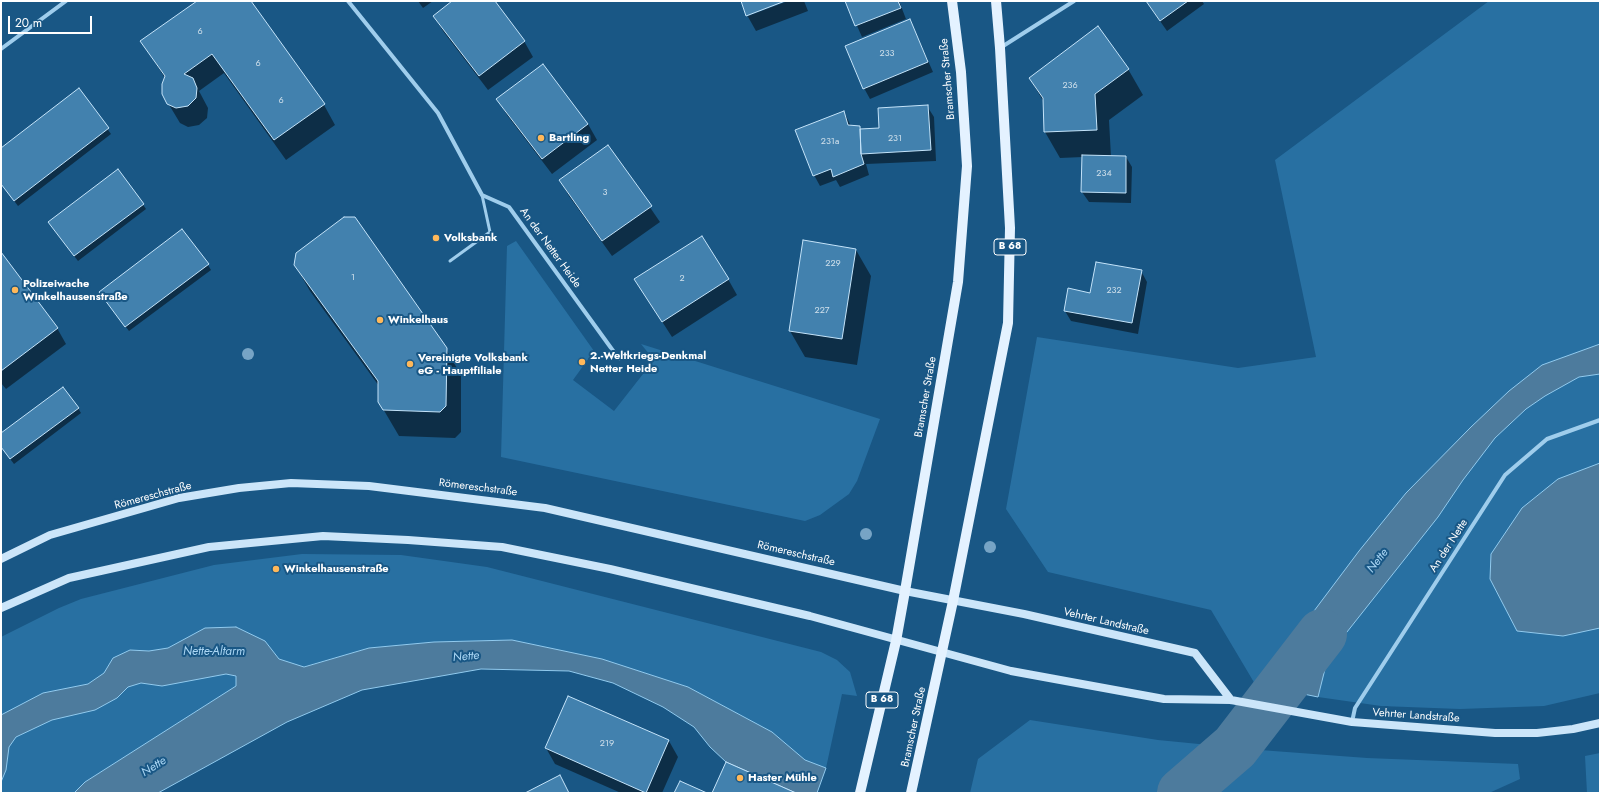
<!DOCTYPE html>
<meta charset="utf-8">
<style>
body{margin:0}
#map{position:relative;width:1601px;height:794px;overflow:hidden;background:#195785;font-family:Jost,sans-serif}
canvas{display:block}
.frame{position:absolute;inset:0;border:2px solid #fff;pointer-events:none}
.scale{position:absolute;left:8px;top:16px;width:84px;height:18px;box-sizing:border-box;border:2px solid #fff;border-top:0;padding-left:5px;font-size:12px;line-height:14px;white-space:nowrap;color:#fff;-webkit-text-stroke:3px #195785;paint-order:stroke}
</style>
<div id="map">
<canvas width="1601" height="794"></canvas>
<div class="frame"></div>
<div class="scale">20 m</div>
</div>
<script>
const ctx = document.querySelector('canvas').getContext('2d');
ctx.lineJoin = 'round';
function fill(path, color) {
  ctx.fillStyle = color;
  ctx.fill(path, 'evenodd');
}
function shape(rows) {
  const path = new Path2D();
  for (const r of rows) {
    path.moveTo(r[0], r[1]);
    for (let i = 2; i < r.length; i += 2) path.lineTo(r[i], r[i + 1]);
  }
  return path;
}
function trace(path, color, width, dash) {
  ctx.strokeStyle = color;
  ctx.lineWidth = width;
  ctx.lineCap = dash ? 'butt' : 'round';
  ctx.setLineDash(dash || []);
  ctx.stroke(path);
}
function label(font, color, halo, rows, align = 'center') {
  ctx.font = font + ' Jost,sans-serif';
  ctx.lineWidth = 4;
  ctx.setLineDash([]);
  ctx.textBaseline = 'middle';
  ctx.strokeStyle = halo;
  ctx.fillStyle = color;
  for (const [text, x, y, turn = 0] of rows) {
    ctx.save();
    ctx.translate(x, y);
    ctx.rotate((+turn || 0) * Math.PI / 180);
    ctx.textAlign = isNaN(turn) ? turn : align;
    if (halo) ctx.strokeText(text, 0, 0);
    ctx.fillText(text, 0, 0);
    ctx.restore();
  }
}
fill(shape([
 [1489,1,1600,1,1600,693,1544,706,1460,709,1381,706,1318,697,1255,684,1211,610,1048,572,1006,509,1037,337,1238,368,1316,357,1275,160],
 [516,241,594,351,573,380,614,411,654,360,641,344,880,419,857,481,849,494,820,515,805,521,501,457,507,246],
 [302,554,401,555,487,567,821,652,837,660,850,672,857,696,842,694,826,768,805,760,772,732,688,687,602,659,512,640,434,642,369,648,236,686,85,782,74,793,1,793,1,637,59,608,81,599,214,565],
 [1030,720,1158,740,1260,750,1367,758,1518,764,1520,779,1489,793,970,793,978,759],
 [1600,753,1600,793,1587,793,1585,756]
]), '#2870a2');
const water = shape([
 [1600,344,1600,374,1579,377,1545,396,1526,409,1495,438,1463,480,1438,517,1343,637,1325,669,1318,697,1255,684,1281,655,1359,551,1406,493,1471,427,1509,391,1542,365,1600,344],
 [1600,463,1600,628,1563,636,1517,631,1490,579,1491,554,1522,508,1558,479,1600,463],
 [236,627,265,641,279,659,304,667,369,648,434,642,512,640,602,659,688,687,772,732,805,760,826,768,817,793,796,793,726,762,710,747,694,727,663,707,613,683,569,671,481,669,362,690,287,722,158,793,74,793,85,782,236,686,236,676,226,674,162,686,141,683,128,687,117,698,95,710,52,720,16,737,9,747,6,770,1,782,1,715,43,693,88,684,104,673,113,658,130,650,149,651,168,648,205,628,236,627],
 [1207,744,1260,750,1207,793,1156,793,1194,761,1207,744]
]);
fill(water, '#4d7b9d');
trace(water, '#91caee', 1);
fill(shape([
 [199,1,249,1,324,105,335,125,286,160,224,73,199,91,208,108,207,118,199,125,188,127,180,123,168,103,165,78,142,42],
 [418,1,433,1,423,8],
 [454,1,493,1,524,41,533,57,488,90,443,31,434,16],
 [742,1,782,1,748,14,748,16,788,1,804,1,808,11,756,31,747,15],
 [846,1,899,1,906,19,862,37],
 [1146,1,1202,1,1204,4,1167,31],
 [910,20,933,72,870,99,864,88],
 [1128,69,1143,95,1109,120,1111,157,1126,157,1132,167,1131,203,1089,202,1082,192,1083,157,1060,158,1045,132,1044,102,1030,79],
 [79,89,111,134,18,206,1,183,1,149],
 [498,100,588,124,597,140,552,174,507,115],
 [927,106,934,117,936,161,866,164,869,175,840,187,836,180,820,186,814,175,844,112,851,126,859,127,861,130,880,129],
 [608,146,660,222,612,256,569,196,560,180],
 [118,170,146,209,78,261,52,227],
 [856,250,871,276,857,365,805,357,790,331],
 [1,254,57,328,66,344,6,389,1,383],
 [208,265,211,270,129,331,103,297],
 [295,265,446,349,461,375,461,432,455,438,399,436,379,402,379,386,310,291],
 [1141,271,1147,282,1138,334,1071,321,1065,311,1091,294],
 [728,279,737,295,672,337,645,295],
 [78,408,81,413,14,464,1,447,1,435],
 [568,697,669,741,678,757,662,793,621,793,555,764,546,748]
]), '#0007');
trace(shape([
 [1182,793,1235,747,1322,634]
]), '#4d7b9d', 50);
const building = shape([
 [197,1,251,1,325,104,274,140,212,54,184,74,193,78,197,88,196,98,188,106,176,108,167,104,162,94,162,84,165,76,140,41,197,1],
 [452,1,495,1,525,41,479,76,433,16,452,1],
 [741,1,785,1,746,16,741,1],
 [845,1,898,1,901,8,855,26,845,1],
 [1146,1,1188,1,1160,21,1146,1],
 [910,19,928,62,863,89,845,46,910,19],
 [1098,26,1129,69,1095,94,1097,130,1044,132,1043,98,1029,78,1098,26],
 [543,64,588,124,542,159,496,99,543,64],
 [79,88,109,128,14,201,1,184,1,148,79,88],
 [928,105,931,150,861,154,860,129,879,128,878,108,928,105],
 [844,111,848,125,860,126,861,154,864,164,833,177,831,169,813,176,795,130,844,111],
 [608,145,652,206,602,241,559,180,608,145],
 [1082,155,1126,156,1126,193,1081,192,1082,155],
 [118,169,144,204,74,256,48,222,118,169],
 [344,217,355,217,447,348,446,406,440,412,383,410,378,402,378,381,294,265,296,253,344,217],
 [182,229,209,264,125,327,99,292,182,229],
 [702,236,729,279,662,322,634,279,702,236],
 [803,240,856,249,842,339,789,331,803,240],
 [1,252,58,328,1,371,1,252],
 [1096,262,1142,270,1132,323,1064,311,1068,288,1090,293,1096,262],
 [63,387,79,408,10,459,1,447,1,433,63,387],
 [568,696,669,740,646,793,545,748,568,696],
 [726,762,796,793,712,793,726,762],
 [560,775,569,793,525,793,560,775],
 [680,781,707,793,674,793,680,781]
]);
fill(building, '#4281ae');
trace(building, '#c4e3f9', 1);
trace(shape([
 [450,261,490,232,482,195]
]), '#9fcdec', 3);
trace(shape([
 [348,1,438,113,482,195,509,207,619,359],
 [1000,48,1074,1],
 [1,49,66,1],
 [1352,722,1355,708,1505,475,1547,439,1600,420]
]), '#9fcdec', 4);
trace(shape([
 [1,559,50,535,179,498,239,488,291,483,369,486,545,508,905,591,1024,614,1195,653,1231,700],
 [1,608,69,578,209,547,323,536,408,540,502,547,610,569,810,616,1011,671,1164,699,1231,700,1352,722,1495,733,1537,733,1573,729,1600,723]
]), '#cbe5f9', 8);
trace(shape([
 [860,793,896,641,905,591,958,282,967,166,961,72,952,1],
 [911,793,953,601,1008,323,1010,228,1000,48,996,1]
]), '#e4f2ff', 10);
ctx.fillStyle = '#77a4c5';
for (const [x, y] of [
 [248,354],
 [866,534],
 [990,547]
]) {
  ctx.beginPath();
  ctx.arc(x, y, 6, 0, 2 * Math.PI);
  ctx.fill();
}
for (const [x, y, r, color] of [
 [541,138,4,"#ffb85a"],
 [436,238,4,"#ffb85a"],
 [15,290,4,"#ffb85a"],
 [380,320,4,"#ffb85a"],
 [582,362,4,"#ffb85a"],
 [410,364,4,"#ffb85a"],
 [276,569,4,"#ffb85a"],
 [740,778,4,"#ffb85a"]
]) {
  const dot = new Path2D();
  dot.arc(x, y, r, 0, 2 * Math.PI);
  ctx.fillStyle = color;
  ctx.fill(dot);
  trace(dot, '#195785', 1.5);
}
label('9px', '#d0e0eb', null, [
 ["6",200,32],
 ["233",887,54],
 ["6",258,64],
 ["236",1070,86],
 ["6",281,101],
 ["231",895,139],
 ["231a",830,142],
 ["234",1104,174],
 ["3",605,193],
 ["229",833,264],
 ["1",353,278],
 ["2",682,279],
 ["232",1114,291],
 ["227",822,311],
 ["219",607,744]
]);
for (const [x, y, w] of [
 [1010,247,32],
 [882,700,32]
]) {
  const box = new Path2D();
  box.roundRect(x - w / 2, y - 8, w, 16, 3);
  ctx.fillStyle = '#195785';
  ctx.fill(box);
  trace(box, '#fff', 1);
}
label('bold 10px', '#fff', null, [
 ["B 68",1010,247],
 ["B 68",882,700]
]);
label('11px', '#fff', '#195785', [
 ["Bramscher Straße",948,79,-95],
 ["An der Netter Heide",550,248,54],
 ["Bramscher Straße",926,397,-80],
 ["Römereschstraße",478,488,7],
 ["Römereschstraße",153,496,-15],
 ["An der Nette",1449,546,-57],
 ["Römereschstraße",796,554,13],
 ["Vehrter Landstraße",1106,622,13],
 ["Vehrter Landstraße",1416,716,4],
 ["Bramscher Straße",914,727,-78]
]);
label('bold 11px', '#fff', '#195785', [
 ["Bartling",549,138],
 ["Volksbank",444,238],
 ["Polizeiwache",23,284],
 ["Winkelhausenstraße",23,297],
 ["Winkelhaus",388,320],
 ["2.-Weltkriegs-Denkmal",590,356],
 ["Netter Heide",590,369],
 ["Vereinigte Volksbank",418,358],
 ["eG - Hauptfiliale",418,371],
 ["Winkelhausenstraße",284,569],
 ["Haster Mühle",748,778]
], 'left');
label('italic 12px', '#aad6f4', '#195785', [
 ["Nette",1378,561,-53],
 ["Nette-Altarm",214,652],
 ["Nette",466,657,-5],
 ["Nette",154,767,-32]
]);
</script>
